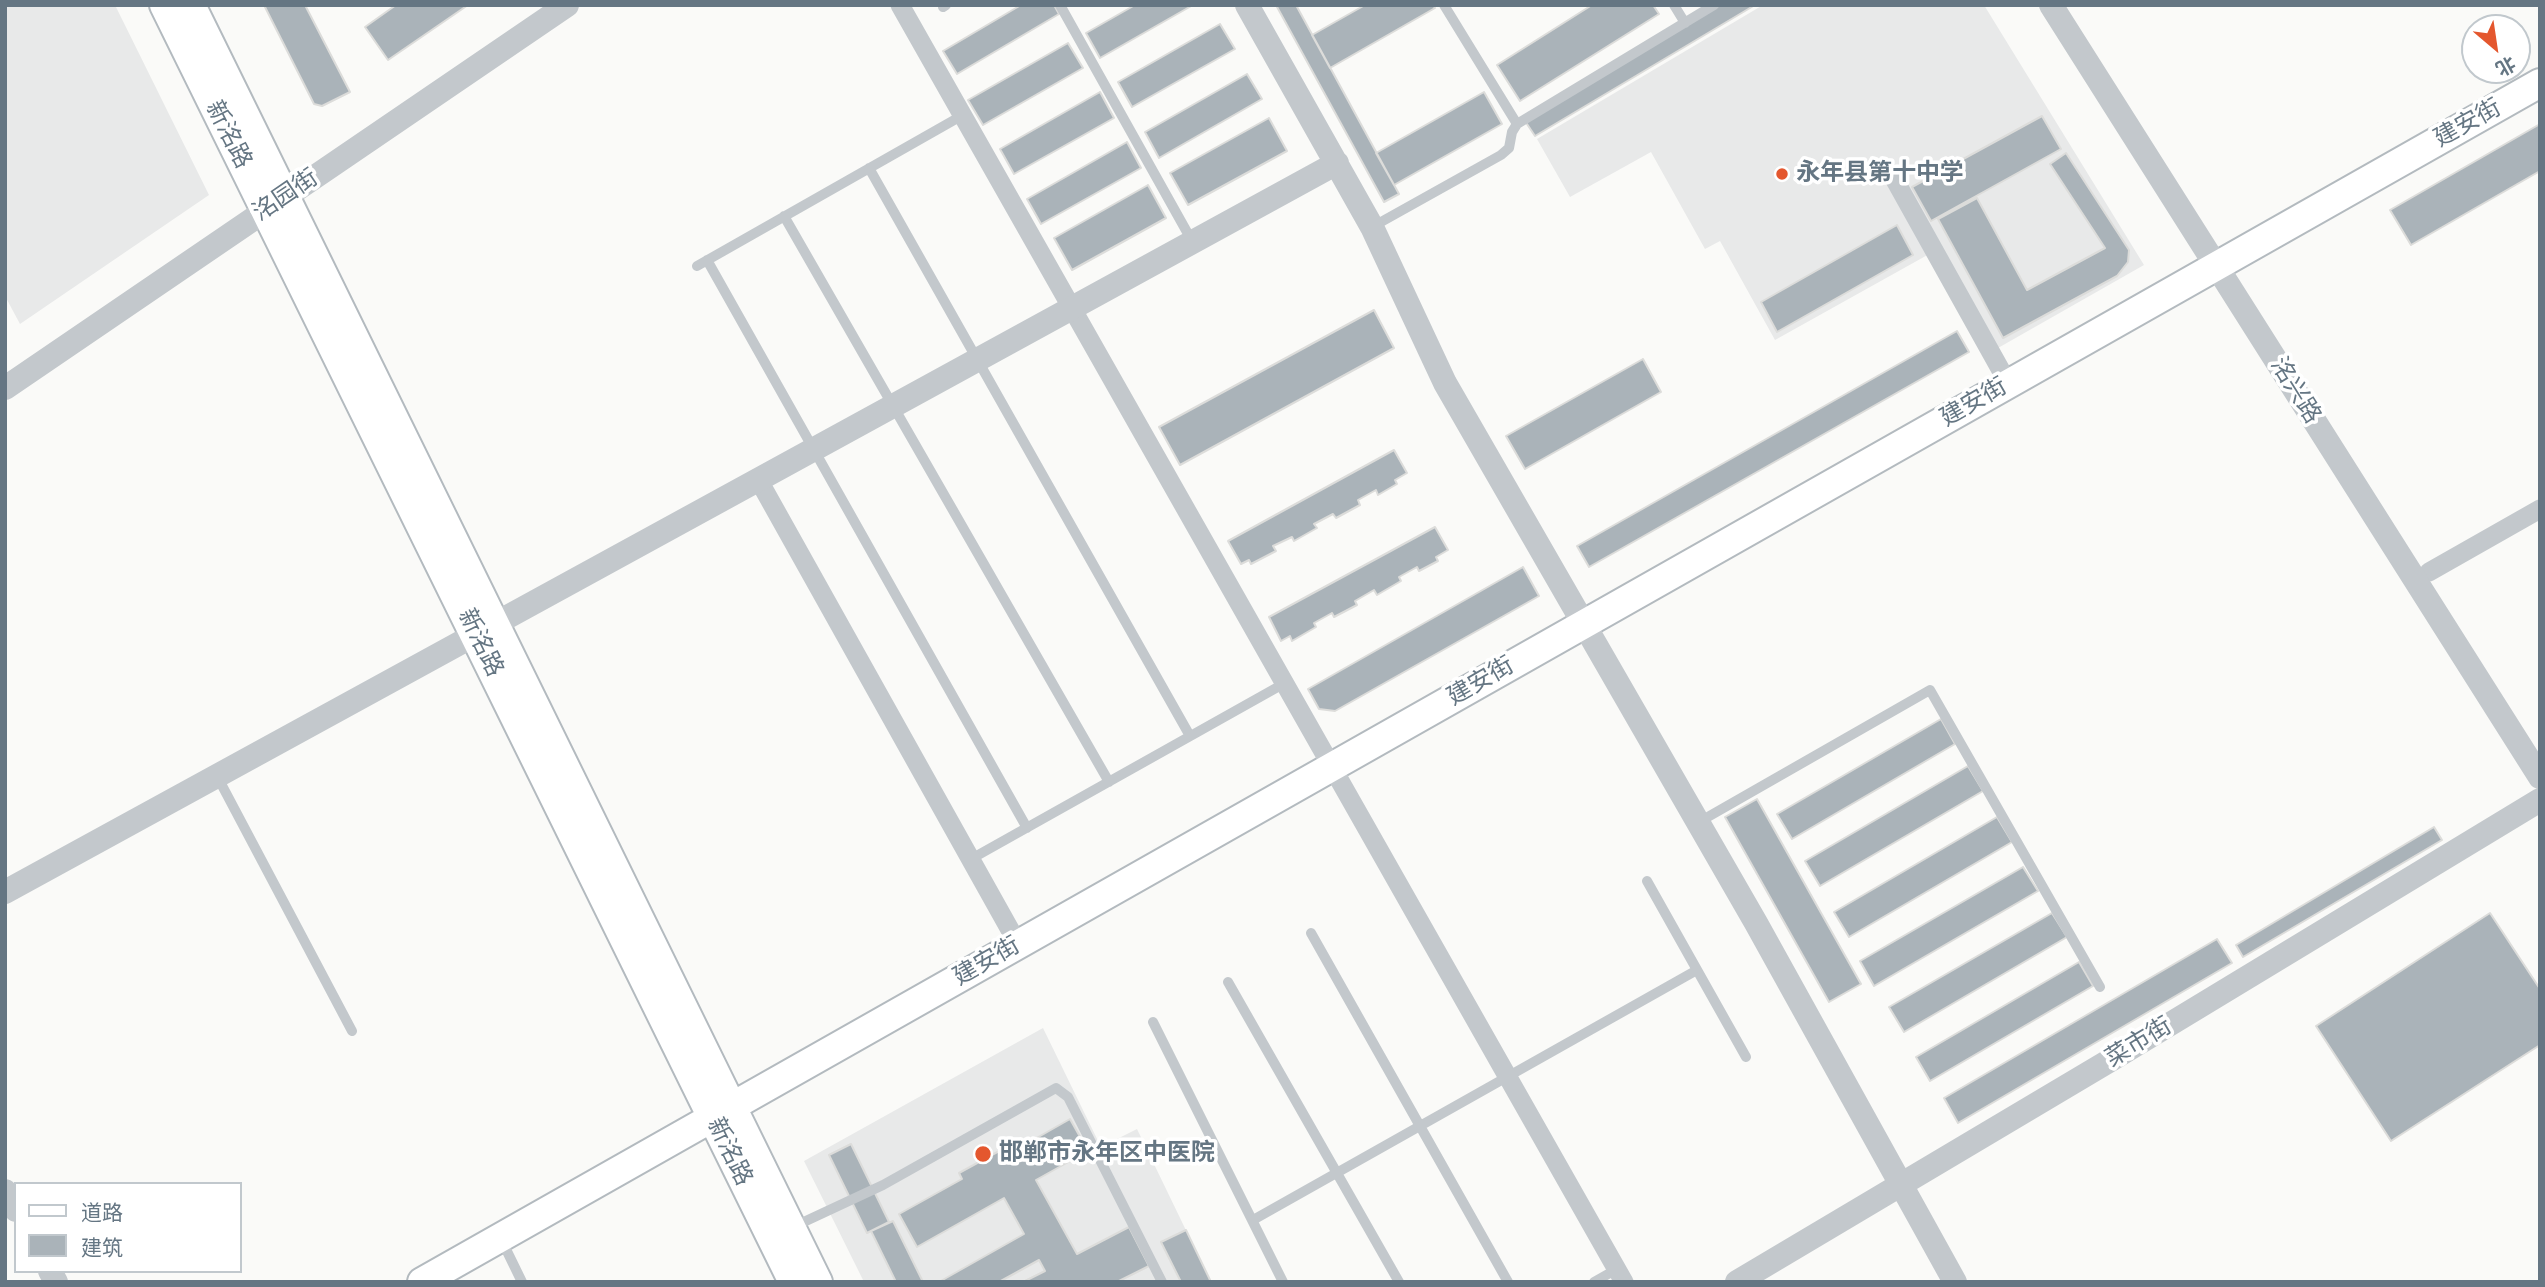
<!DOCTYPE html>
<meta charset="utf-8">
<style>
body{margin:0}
#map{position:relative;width:2545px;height:1287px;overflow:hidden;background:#fafaf8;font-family:Signika,"Noto Sans SC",sans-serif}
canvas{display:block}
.frame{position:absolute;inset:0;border:7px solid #657683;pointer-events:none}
.legend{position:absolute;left:14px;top:1182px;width:228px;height:91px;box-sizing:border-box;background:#fff;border:2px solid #c1c8cd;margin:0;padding:9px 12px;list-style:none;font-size:21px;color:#657683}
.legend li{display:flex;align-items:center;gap:14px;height:35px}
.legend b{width:35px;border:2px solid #c1c8cd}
.north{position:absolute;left:2461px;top:14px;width:70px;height:70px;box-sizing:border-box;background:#fff;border:2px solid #c1c8cd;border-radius:50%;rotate:151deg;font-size:19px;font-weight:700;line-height:28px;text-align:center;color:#657683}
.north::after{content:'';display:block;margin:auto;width:24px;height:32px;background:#e4572e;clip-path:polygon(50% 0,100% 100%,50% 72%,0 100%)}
</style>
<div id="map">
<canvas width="2545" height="1287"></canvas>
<div class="frame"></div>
<ul class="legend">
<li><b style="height:9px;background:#fff"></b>道路</li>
<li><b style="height:19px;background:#aab3b9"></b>建筑</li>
</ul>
<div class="north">北</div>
</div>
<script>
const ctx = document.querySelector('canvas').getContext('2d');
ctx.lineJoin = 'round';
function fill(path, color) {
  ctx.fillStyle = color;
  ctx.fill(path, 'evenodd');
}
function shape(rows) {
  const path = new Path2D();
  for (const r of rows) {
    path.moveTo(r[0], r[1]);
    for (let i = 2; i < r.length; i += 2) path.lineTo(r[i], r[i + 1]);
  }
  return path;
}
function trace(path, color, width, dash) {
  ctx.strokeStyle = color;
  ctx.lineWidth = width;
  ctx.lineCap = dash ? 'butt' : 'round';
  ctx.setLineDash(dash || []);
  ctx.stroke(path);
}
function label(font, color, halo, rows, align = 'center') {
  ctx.font = font + ' Signika,"Noto Sans SC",sans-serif';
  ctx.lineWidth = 7;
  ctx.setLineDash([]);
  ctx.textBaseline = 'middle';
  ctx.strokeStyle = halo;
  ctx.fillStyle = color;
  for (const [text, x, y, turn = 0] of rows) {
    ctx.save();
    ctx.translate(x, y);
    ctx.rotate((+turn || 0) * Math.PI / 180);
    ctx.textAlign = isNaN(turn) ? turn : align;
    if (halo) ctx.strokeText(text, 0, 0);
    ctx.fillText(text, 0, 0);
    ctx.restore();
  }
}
fill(shape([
 [5,5,115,5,209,195,20,324,5,296],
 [1763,5,1984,5,2144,265,1998,348,1940,248,1775,340,1720,241,1705,249,1651,152,1570,197,1537,139],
 [1043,1028,1101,1147,1137,1129,1211,1282,864,1282,804,1161]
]), '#e8e9e9');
const building = shape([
 [264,5,305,5,350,92,322,106,314,104,264,5],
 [396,5,468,5,388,60,365,27,396,5],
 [1021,5,1054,5,1059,14,957,74,943,51,1021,5],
 [1135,5,1193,5,1100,58,1086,33,1135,5],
 [1276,5,1296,5,1399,194,1384,202,1276,5],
 [1365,5,1433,5,1435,8,1330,68,1312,35,1365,5],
 [1592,5,1653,5,1659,14,1520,101,1497,65,1592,5],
 [1720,5,1755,5,1535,136,1525,121,1720,5],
 [1220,24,1235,49,1132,107,1118,82,1220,24],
 [1068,43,1083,68,983,125,968,100,1068,43],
 [1247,74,1262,99,1159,158,1145,132,1247,74],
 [1100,92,1114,118,1014,174,1000,149,1100,92],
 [1484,92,1502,124,1394,185,1376,153,1484,92],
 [2042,116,2061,149,1931,221,1912,187,2042,116],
 [1269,118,1287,151,1188,205,1170,173,1269,118],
 [2540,124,2540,171,2411,245,2390,210,2540,124],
 [1127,142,1141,168,1041,224,1027,199,1127,142],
 [2066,153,2129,250,2128,262,2117,276,2003,338,1938,219,1977,198,2027,290,2105,248,2050,164,2066,153],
 [1148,185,1166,218,1072,270,1054,238,1148,185],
 [1897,225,1913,255,1777,332,1761,302,1897,225],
 [1374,310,1394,348,1180,465,1159,427,1374,310],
 [1957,331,1969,352,1589,567,1577,546,1957,331],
 [1643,359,1661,392,1525,469,1506,436,1643,359],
 [1394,450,1407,473,1395,480,1397,484,1378,495,1376,490,1358,500,1360,505,1336,518,1333,514,1314,524,1317,528,1294,541,1292,537,1273,546,1276,551,1251,564,1249,560,1241,564,1228,541,1394,450],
 [1435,527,1448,550,1436,557,1438,561,1419,571,1417,567,1399,577,1401,581,1377,595,1374,590,1355,601,1357,605,1334,617,1332,613,1314,623,1316,627,1292,641,1290,636,1281,641,1269,617,1435,527],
 [1523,567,1539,596,1335,711,1319,709,1308,689,1523,567],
 [1941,719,1955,744,1792,839,1777,814,1941,719],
 [1968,766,1983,791,1820,886,1805,861,1968,766],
 [1757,799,1861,984,1829,1002,1725,817,1757,799],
 [1997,817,2012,842,1849,937,1834,912,1997,817],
 [2434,827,2442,840,2243,957,2236,945,2434,827],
 [2023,867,2038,891,1874,986,1860,961,2023,867],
 [2052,913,2067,937,1904,1032,1889,1007,2052,913],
 [2490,913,2540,989,2540,1045,2391,1141,2316,1026,2490,913],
 [2217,939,2232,963,1958,1123,1944,1098,2217,939],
 [2079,962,2093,986,1930,1081,1916,1057,2079,962],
 [1070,1119,1088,1151,1036,1180,1077,1254,1129,1227,1149,1266,1117,1282,1023,1282,1045,1271,1039,1260,999,1282,939,1282,1024,1234,1004,1198,917,1247,899,1214,962,1179,959,1173,1001,1150,1005,1156,1070,1119],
 [851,1144,889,1222,867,1233,829,1155,851,1144],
 [893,1221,923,1282,896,1282,871,1231,893,1221],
 [1186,1230,1211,1282,1181,1282,1161,1242,1186,1230]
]);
fill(building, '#aab3b9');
trace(building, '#dcdcda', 2);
const secondary = shape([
 [164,5,793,1282],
 [191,5,818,1282],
 [422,1282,2540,83]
]);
trace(secondary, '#b3babf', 32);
trace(shape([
 [1060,5,1192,241],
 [1444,5,1517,124],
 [1674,5,1685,23],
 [943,7,946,5],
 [869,168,1190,736],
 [784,216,1109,782],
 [1372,227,1501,155,1509,148,1512,132,1517,124,1714,5],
 [707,260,1027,828],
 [697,266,963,115],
 [217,776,352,1031],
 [1699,822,1930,690,2100,987],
 [971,859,1285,683],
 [1647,881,1746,1057],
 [1311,933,1508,1282],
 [1228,982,1399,1282],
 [1153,1022,1283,1282],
 [1253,1220,1697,970],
 [793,1227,883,1185,1056,1088,1068,1097,1162,1282],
 [502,1241,522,1282],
 [1594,1282,1617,1269]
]), '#c3c8cc', 10);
trace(shape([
 [900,5,1624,1282],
 [1891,173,2008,383],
 [758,479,1018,944],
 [2429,572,2540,509]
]), '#c3c8cc', 19);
trace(shape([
 [1247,5,1372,227,1445,383,1756,923,1955,1282],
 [2051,5,2540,777],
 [5,388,567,5],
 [5,892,1337,163],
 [5,1191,16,1210],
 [50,1271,56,1282],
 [1737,1282,2119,1055,2540,800]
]), '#c3c8cc', 24);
trace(secondary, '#fff', 28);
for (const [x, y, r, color] of [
 [1782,174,7,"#e4572e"],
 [983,1154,9,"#e4572e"]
]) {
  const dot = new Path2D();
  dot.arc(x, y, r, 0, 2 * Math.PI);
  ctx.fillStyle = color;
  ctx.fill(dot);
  trace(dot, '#fff', 2.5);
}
label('24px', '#657683', '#fff', [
 ["建安街",2468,124,-29],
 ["新洺路",228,135,63],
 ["洺园街",286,196,-34],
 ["洺兴路",2295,391,58],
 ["建安街",1974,403,-30],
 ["新洺路",480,643,64],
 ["建安街",1481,682,-30],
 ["建安街",987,962,-30],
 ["菜市街",2139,1043,-31],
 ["新洺路",729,1152,64]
]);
label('bold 24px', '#657683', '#fff', [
 ["永年县第十中学",1796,174],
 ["邯郸市永年区中医院",999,1154]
], 'left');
</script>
